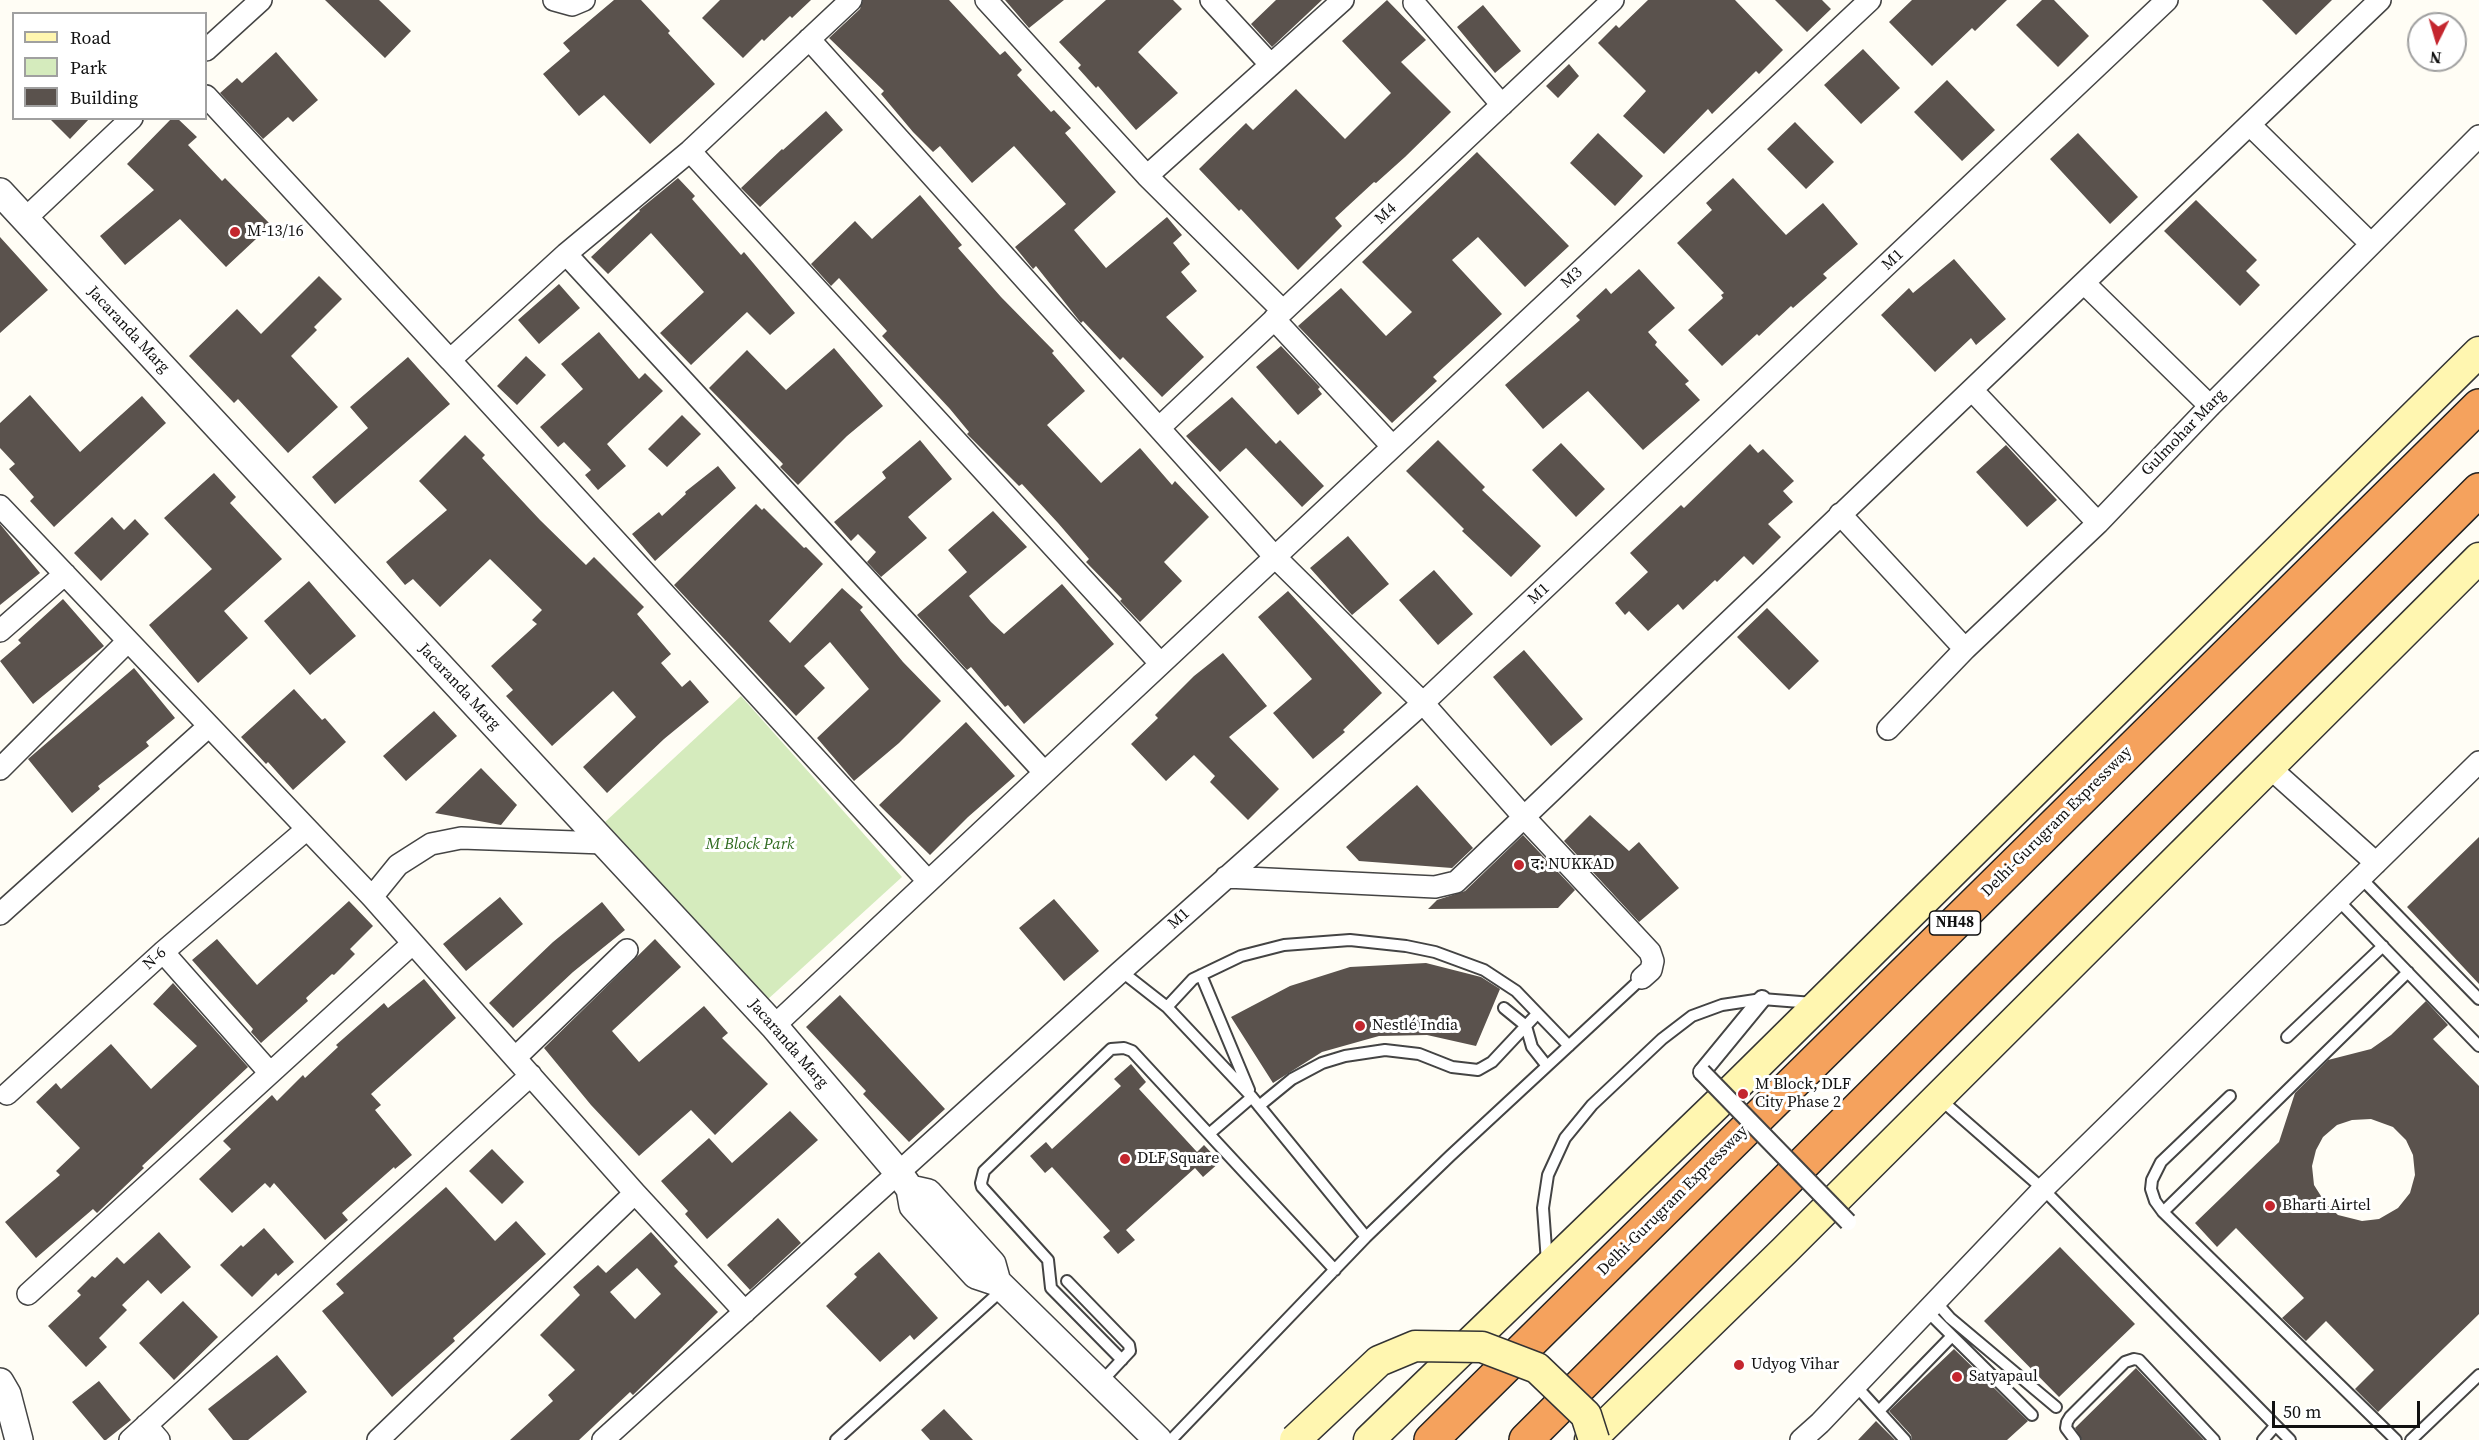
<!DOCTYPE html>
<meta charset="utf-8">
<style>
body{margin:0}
#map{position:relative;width:2479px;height:1440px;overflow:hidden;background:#fffdf5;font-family:"Source Serif 4",serif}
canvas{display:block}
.legend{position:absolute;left:12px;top:12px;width:195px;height:108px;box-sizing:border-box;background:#fff;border:2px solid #a0a0a0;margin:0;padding:8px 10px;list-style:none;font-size:18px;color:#111}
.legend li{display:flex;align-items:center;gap:12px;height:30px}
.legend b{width:30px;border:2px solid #a0a0a0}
.north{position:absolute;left:2407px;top:12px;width:60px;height:60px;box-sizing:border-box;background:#fff;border:2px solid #a0a0a0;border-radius:50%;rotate:185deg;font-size:16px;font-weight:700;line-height:24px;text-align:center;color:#111}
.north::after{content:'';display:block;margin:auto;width:21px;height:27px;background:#c4262e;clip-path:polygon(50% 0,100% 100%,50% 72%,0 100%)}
.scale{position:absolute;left:2272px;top:1401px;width:148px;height:27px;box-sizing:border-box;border:3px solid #111;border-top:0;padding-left:8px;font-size:18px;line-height:21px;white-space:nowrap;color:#111;-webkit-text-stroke:4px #fff;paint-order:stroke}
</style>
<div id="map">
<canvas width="2479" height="1440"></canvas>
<ul class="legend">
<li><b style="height:8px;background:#fff6b0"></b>Road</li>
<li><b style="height:16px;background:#d5ebbd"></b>Park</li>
<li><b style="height:16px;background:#5a524d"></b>Building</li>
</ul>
<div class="north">N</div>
<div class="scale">50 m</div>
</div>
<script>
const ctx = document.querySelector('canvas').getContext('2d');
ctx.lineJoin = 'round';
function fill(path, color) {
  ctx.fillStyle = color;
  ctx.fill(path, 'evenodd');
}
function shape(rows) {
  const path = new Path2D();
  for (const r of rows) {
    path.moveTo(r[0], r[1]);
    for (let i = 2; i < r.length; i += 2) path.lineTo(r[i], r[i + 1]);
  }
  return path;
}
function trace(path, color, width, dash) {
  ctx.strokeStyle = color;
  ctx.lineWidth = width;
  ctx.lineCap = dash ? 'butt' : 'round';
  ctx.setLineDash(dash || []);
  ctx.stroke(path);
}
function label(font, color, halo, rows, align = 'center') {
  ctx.font = font + ' "Source Serif 4","Noto Sans Devanagari",serif';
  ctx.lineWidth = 6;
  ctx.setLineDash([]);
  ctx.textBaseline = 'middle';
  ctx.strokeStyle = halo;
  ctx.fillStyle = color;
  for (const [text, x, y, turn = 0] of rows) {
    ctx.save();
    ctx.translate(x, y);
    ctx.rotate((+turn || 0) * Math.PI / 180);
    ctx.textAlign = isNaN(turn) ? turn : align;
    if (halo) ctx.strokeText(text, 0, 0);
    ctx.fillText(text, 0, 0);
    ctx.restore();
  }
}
fill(shape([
 [741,696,902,877,767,1000,605,822]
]), '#d5ebbd');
fill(shape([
 [325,0,379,0,411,31,385,58],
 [614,0,641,0,670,31,668,33,715,84,650,144,604,95,579,116,543,74,570,51,563,43],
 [720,0,811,0,792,18,790,16,764,41,762,39,743,58,702,18],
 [863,0,949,0,1000,55,1005,51,1022,70,1017,75,1051,112,1054,110,1071,128,1065,133,1116,192,1074,230,1106,268,1167,217,1182,235,1173,243,1190,264,1181,272,1197,291,1166,317,1204,357,1162,397,1123,357,1120,360,1083,321,1081,323,1036,266,1033,269,1015,247,1066,204,1014,146,972,183,940,146,933,152,913,132,881,94,884,91,829,38,860,9],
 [1005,0,1064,0,1029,28],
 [1106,0,1173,0,1182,9,1138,52,1178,93,1136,130,1098,86,1096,88,1078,68,1081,65,1059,42],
 [1276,0,1322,0,1272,47,1251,24],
 [1387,0,1426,40,1401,62,1451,112,1405,157,1376,183,1374,182,1335,218,1342,226,1298,270,1241,209,1239,211,1199,169,1246,123,1253,130,1296,89,1345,139,1391,93,1342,41],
 [1648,0,1735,0,1783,50,1759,74,1756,71,1712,114,1708,109,1664,154,1623,116,1646,91,1598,43,1616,25,1619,28],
 [1775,0,1822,0,1831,9,1807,32],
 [1912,0,2007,0,1975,31,1972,28,1932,66,1889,22],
 [2042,0,2054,0,2089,36,2058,67,2016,25],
 [2262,0,2332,0,2296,35],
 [1483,5,1521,51,1495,73,1457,27],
 [1863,49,1900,88,1861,124,1824,85],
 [276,52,318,100,293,122,288,117,263,139,220,93,237,78,242,83],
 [1569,64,1579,76,1558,98,1546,86],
 [1947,80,1995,130,1962,161,1914,112],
 [826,111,843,130,760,207,741,188,782,149,783,150],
 [49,118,90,118,70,139],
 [172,118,177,118,197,137,188,145,222,181,225,178,271,225,226,267,180,219,125,265,100,236,154,190,127,164],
 [1795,122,1834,162,1806,189,1767,149],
 [1598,133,1643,176,1615,206,1570,163],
 [2078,133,2138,197,2110,224,2050,159],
 [1477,152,1569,246,1525,287,1478,237,1452,260,1502,314,1433,377,1437,381,1392,423,1298,326,1341,288,1386,336,1412,312,1362,262],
 [678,178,695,196,692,199,741,255,744,252,795,313,770,335,747,312,691,365,660,333,704,292,651,233,608,274,591,257,640,211,639,210],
 [1733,178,1786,235,1823,203,1858,244,1823,274,1827,278,1793,308,1791,306,1759,336,1757,334,1722,366,1688,330,1723,298,1721,295,1724,293,1677,243,1712,210,1706,203],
 [920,195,962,245,958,248,1001,297,1054,351,1052,353,1085,391,1047,425,1101,483,1140,448,1172,485,1175,481,1209,517,1164,562,1182,581,1140,622,1120,601,1122,599,1086,562,1089,559,1058,523,1022,484,1019,486,967,434,969,432,950,409,882,336,887,331,839,278,831,286,811,264,855,221,872,239],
 [2196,200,2257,260,2246,271,2260,285,2240,306,2164,231],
 [0,237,48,290,0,333],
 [1954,259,2006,319,1976,345,1971,338,1935,372,1881,315,1909,288,1913,293],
 [1639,269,1675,308,1648,332,1657,342,1655,345,1689,381,1685,384,1700,400,1643,450,1588,391,1543,429,1505,385,1580,320,1576,316,1606,288,1611,294],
 [319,276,342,299,314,327,317,330,291,356,338,407,288,453,238,399,234,403,189,356,237,309,261,334],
 [559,284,580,308,539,344,518,320],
 [599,332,639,379,645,373,663,391,607,444,626,466,598,490,585,475,591,470,564,442,558,447,540,427,583,389,561,364],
 [1281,346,1320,387,1318,389,1322,394,1298,415,1256,367],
 [834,348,883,406,847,436,798,485,780,467,783,464,709,388,747,350,786,390],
 [526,356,546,375,517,405,497,386],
 [408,357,450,404,335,504,312,477,368,428,350,407],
 [30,395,80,452,142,396,166,423,54,527,30,501,34,497,9,469,15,464,0,448,0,423],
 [1232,397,1276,444,1280,440,1324,486,1302,507,1246,448,1220,472,1186,436],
 [682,415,701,434,667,467,648,449],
 [465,435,485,455,482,458,540,520,586,565,594,557,644,607,637,614,671,654,661,663,682,687,690,680,709,702,664,739,607,793,583,767,636,717,613,691,552,746,506,696,513,690,491,666,537,624,532,620,542,610,490,559,440,607,413,579,405,585,386,562,447,510,419,481],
 [920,440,952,479,908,517,927,538,881,577,867,562,876,552,858,534,851,541,834,522,886,478,882,472],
 [1438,440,1485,487,1482,490,1541,546,1511,577,1462,531,1464,529,1406,471],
 [1561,443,1605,489,1576,517,1532,470],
 [1750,444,1758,453,1763,449,1794,481,1783,491,1793,502,1768,524,1781,537,1753,565,1744,556,1717,582,1715,580,1683,610,1678,604,1648,631,1629,611,1625,615,1615,603,1648,572,1630,553,1681,505,1684,508],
 [2006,445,2057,500,2027,527,1976,472],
 [718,466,736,488,655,561,632,534,659,512,662,516,686,494,685,492],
 [214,473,236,497,230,503,282,559,224,611,248,638,198,683,149,625,212,569,164,518],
 [756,504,762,510,764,508,804,548,806,547,823,564,769,621,790,643,842,588,863,607,860,610,903,662,941,701,899,743,854,781,817,738,869,689,830,642,804,666,825,688,796,716,674,585],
 [993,511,1027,547,969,596,991,622,1004,634,1062,584,1114,644,1024,724,1008,705,1005,707,971,667,967,670,917,615,967,572,948,550],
 [112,517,124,530,135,519,149,534,101,581,74,553],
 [0,524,40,573,0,605],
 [1348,536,1389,584,1352,615,1310,568],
 [1434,570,1473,614,1438,645,1399,600],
 [309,581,356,636,310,675,264,621],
 [1288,591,1382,693,1343,730,1345,732,1313,759,1273,713,1312,679,1258,617],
 [63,599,104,646,33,704,0,661,21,643,18,640],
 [1767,608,1819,661,1789,690,1737,637],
 [1524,650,1583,719,1551,746,1493,677],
 [1223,653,1267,706,1229,737,1279,789,1248,820,1210,782,1215,776,1194,755,1166,781,1131,744,1158,718,1155,715,1194,676],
 [134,668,175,718,146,742,149,746,98,786,100,789,72,813,28,759],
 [294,689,322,720,325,718,346,742,293,790,268,762,266,764,241,737],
 [434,711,457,736,406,781,383,756],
 [966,722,1015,776,968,817,930,855,879,805],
 [481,768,517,805,501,825,435,813],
 [1417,785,1473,848,1452,868,1359,861,1346,847],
 [1590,815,1629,851,1639,842,1679,888,1639,922,1564,841],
 [1523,835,1575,890,1558,908,1428,909,1437,900,1465,891],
 [2479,837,2479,984,2407,907],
 [500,897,523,924,466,971,443,944],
 [1054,899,1099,951,1064,981,1019,928],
 [349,901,373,926,350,949,355,954,334,975,332,974,306,998,308,1001,261,1043,251,1032,253,1029,192,960,217,939,257,985],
 [602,902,625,930,573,972,513,1028,489,1003,553,942],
 [655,939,681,967,612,1031,639,1062,704,1006,728,1033,722,1038,768,1084,715,1135,691,1110,639,1156,591,1105,544,1048],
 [1426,963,1481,977,1500,989,1476,1046,1427,1035,1379,1036,1322,1052,1273,1083,1231,1017,1290,986,1350,967],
 [424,979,456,1018,371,1094,381,1105,375,1110,412,1155,395,1169,394,1167,342,1213,348,1220,325,1240,274,1183,270,1188,265,1183,232,1213,199,1179,231,1149,223,1141,272,1095,277,1101,303,1075,305,1078,338,1047,336,1045,384,1003,388,1008],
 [173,983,248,1067,142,1166,144,1168,97,1213,93,1209,36,1258,5,1222,60,1175,56,1171,80,1148,36,1102,56,1083,61,1089,111,1044,151,1089,197,1046,153,1004],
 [840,995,945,1109,909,1142,863,1094,866,1091,806,1027],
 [2426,1001,2448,1025,2433,1039,2479,1086,2479,1314,2378,1412,2355,1389,2374,1370,2326,1321,2306,1341,2282,1318,2304,1298,2236,1228,2217,1247,2195,1223,2279,1142,2295,1093,2328,1060,2371,1049,2391,1035],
 [2371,1119,2393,1127,2406,1140,2413,1155,2415,1175,2410,1193,2398,1208,2379,1219,2362,1221,2338,1215,2326,1204,2314,1185,2312,1166,2316,1150,2323,1137,2337,1125,2352,1120],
 [1131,1064,1146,1082,1139,1089,1197,1152,1204,1145,1220,1162,1203,1177,1195,1168,1126,1230,1135,1240,1118,1254,1103,1237,1110,1231,1052,1167,1045,1173,1030,1156,1046,1142,1052,1149,1121,1086,1114,1079],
 [790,1111,818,1140,707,1239,685,1214,688,1211,661,1181,709,1138,732,1163],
 [492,1149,524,1182,502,1204,469,1171],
 [446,1187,495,1241,516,1221,546,1254,453,1338,455,1341,392,1397,322,1311,344,1293,336,1284],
 [778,1218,801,1243,750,1290,727,1265],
 [264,1228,294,1262,278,1276,276,1273,252,1297,220,1265,241,1245,243,1247],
 [159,1232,191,1267,161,1294,148,1280,122,1305,127,1310,99,1338,107,1347,86,1367,48,1326,81,1295,77,1291,92,1276,95,1278,117,1257,124,1264],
 [651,1232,678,1262,674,1266,718,1312,633,1395,630,1392,579,1440,510,1440,553,1401,548,1395,575,1370,540,1335,580,1295,573,1287,598,1265,606,1273],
 [637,1268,661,1294,635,1319,610,1292],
 [2060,1247,2135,1324,2059,1397,1984,1321],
 [879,1252,938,1318,914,1340,910,1335,880,1362,826,1306,857,1277,854,1274],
 [183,1301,218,1337,174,1380,139,1343],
 [1954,1349,2028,1421,2007,1440,1912,1440,1911,1435,1889,1411],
 [277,1355,307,1392,248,1440,233,1440,208,1409],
 [2136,1368,2204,1440,2082,1440,2075,1428],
 [99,1381,131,1420,106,1440,104,1440,72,1402],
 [944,1409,973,1440,930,1440,921,1430],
 [1876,1421,1895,1440,1858,1440]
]), '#5a524d');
const service = shape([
 [2361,878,2479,999],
 [2338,900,2479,1046],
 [1121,971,1167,1007],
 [1201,975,1249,1090],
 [1504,1008,1526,1026,1532,1047,1547,1066],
 [2287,1037,2383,946],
 [2230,1096,2161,1162,2152,1180,2151,1189,2155,1201,2163,1212,2396,1440],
 [1940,1099,2043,1189,2290,1440],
 [1259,1106,1292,1079,1322,1063,1345,1056,1385,1050,1419,1054,1452,1067,1478,1070,1492,1062,1537,1014],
 [1209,1134,1252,1097],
 [2163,1212,2408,972],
 [1366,1237,1251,1096,1167,1007,1193,979,1241,956,1284,945,1350,940,1406,946,1435,952,1484,970,1516,991,1569,1046],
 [1547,1262,1543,1208,1548,1175,1565,1138,1592,1105,1662,1039,1692,1016,1722,1005,1762,999,1813,1003],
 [1067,1281,1129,1345,1130,1351,1101,1382],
 [1936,1302,1950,1318,2056,1407],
 [1927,1311,2032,1415],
 [1122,1360,1051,1288,1048,1260,982,1187,981,1183,984,1171,1111,1049,1124,1048,1132,1051,1335,1270],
 [1856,1386,1905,1440],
 [1879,1411,1952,1336],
 [836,1440,1003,1289],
 [1171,1440,1366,1237,1450,1156,1642,978],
 [2075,1440,2066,1428,2067,1422,2070,1417,2125,1362,2134,1359,2139,1360,2214,1440],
 [2263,1440,2275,1426],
 [2411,1440,2479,1375]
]);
const pedestrian = shape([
 [1702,1072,1762,999]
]);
const minor = shape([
 [554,0,572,5,584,0],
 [986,0,1147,176,1283,311],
 [1211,0,1270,64],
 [1414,3,1502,105],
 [809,39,1274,556,1423,703,1523,816,1650,952,1653,961,1651,970,1642,978],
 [206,50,261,0],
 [206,96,450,360,566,254,690,151,851,0],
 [2250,125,2371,244],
 [690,151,1160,663],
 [1147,176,1343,0],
 [25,219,132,118],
 [566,254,1044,772],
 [2084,283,2210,406],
 [1274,319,1392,446],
 [450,360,928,881],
 [1972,390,2098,523],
 [1159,428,1613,0],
 [0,506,372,897,635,1193,745,1312],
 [1840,514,1965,649],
 [0,631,65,574],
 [1888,729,1965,649,2098,523,2210,406,2479,136],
 [2269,767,2376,863],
 [0,769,128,641],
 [1226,877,1435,887,1456,882,2380,0],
 [372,897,398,865,431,844,461,838,604,843],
 [0,914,209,726],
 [163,952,270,1073],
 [774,1026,1870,0],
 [515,1058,627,950],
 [7,1094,163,952,307,829],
 [28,1294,412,944],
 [146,1425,159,1440],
 [130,1440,531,1075],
 [378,1440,635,1193],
 [603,1440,1119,973,1423,703,2167,0],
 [1801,1440,1820,1423,2043,1189,2479,762]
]);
const tertiary = shape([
 [0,192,774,1026,898,1172,910,1189,913,1206,976,1275,997,1282,1158,1440],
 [910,1189,928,1193,992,1264,997,1282],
 [0,1382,7,1394,19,1440]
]);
const secondary = shape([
 [1369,1440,1735,1087,2479,352],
 [1590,1440,1784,1251,2479,558]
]);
const motorway = shape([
 [1431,1440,2479,406],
 [1526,1440,2479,490]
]);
trace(service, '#444', 14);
trace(pedestrian, '#444', 20);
trace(minor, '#444', 24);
trace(tertiary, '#444', 30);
trace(secondary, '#333', 33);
trace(motorway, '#222', 36);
trace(service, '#fff', 10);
trace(pedestrian, '#fff', 16);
trace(minor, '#fff', 21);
trace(tertiary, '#fff', 27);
trace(secondary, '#fff6b0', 30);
trace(motorway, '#f5a25d', 33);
const pedestrianBridge = shape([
 [1702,1072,1848,1222]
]);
const secondaryBridge = shape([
 [1295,1440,1379,1361,1415,1346,1482,1347,1537,1368,1586,1415,1594,1440]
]);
trace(pedestrianBridge, '#444', 20, []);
trace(secondaryBridge, '#333', 33, []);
trace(pedestrianBridge, '#fff', 16);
trace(secondaryBridge, '#fff6b0', 30);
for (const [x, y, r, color] of [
 [235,232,6,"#c4262e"],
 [1519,865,6,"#c4262e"],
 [1360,1026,6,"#c4262e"],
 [1743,1094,6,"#c4262e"],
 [1125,1159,6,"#c4262e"],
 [2270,1206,6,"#c4262e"],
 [1739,1365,6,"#c4262e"],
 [1957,1377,6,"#c4262e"]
]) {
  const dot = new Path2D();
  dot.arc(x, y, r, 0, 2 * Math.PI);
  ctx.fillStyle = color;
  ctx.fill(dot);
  trace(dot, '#fff', 2);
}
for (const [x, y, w] of [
 [1955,923,51]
]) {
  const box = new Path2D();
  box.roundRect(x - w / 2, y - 12, w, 24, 4.5);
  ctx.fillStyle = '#fff';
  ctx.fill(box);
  trace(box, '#111', 1.5);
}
label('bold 15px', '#111', null, [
 ["NH48",1955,923]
]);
label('16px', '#111', '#fff', [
 ["M4",1386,214,-43],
 ["M1",1893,260,-43],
 ["M3",1572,278,-43],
 ["Jacaranda Marg",128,330,47],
 ["Gulmohar Marg",2184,433,-46],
 ["M1",1539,594,-43],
 ["Jacaranda Marg",459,687,47],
 ["Delhi-Gurugram Expressway",2057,822,-45],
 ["M1",1179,919,-42],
 ["N-6",155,959,-42],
 ["Jacaranda Marg",788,1044,49],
 ["Delhi-Gurugram Expressway",1673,1201,-45]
]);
label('16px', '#111', '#fff', [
 ["M-13/16",247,232],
 ["द: NUKKAD",1531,865],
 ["Nestlé India",1372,1026],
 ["M Block, DLF",1755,1085],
 ["City Phase 2",1755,1103],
 ["DLF Square",1137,1159],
 ["Bharti Airtel",2282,1206],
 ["Udyog Vihar",1751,1365],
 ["Satyapaul",1969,1377]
], 'left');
label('italic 16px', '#2f6b1f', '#fff', [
 ["M Block Park",750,845]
]);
</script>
